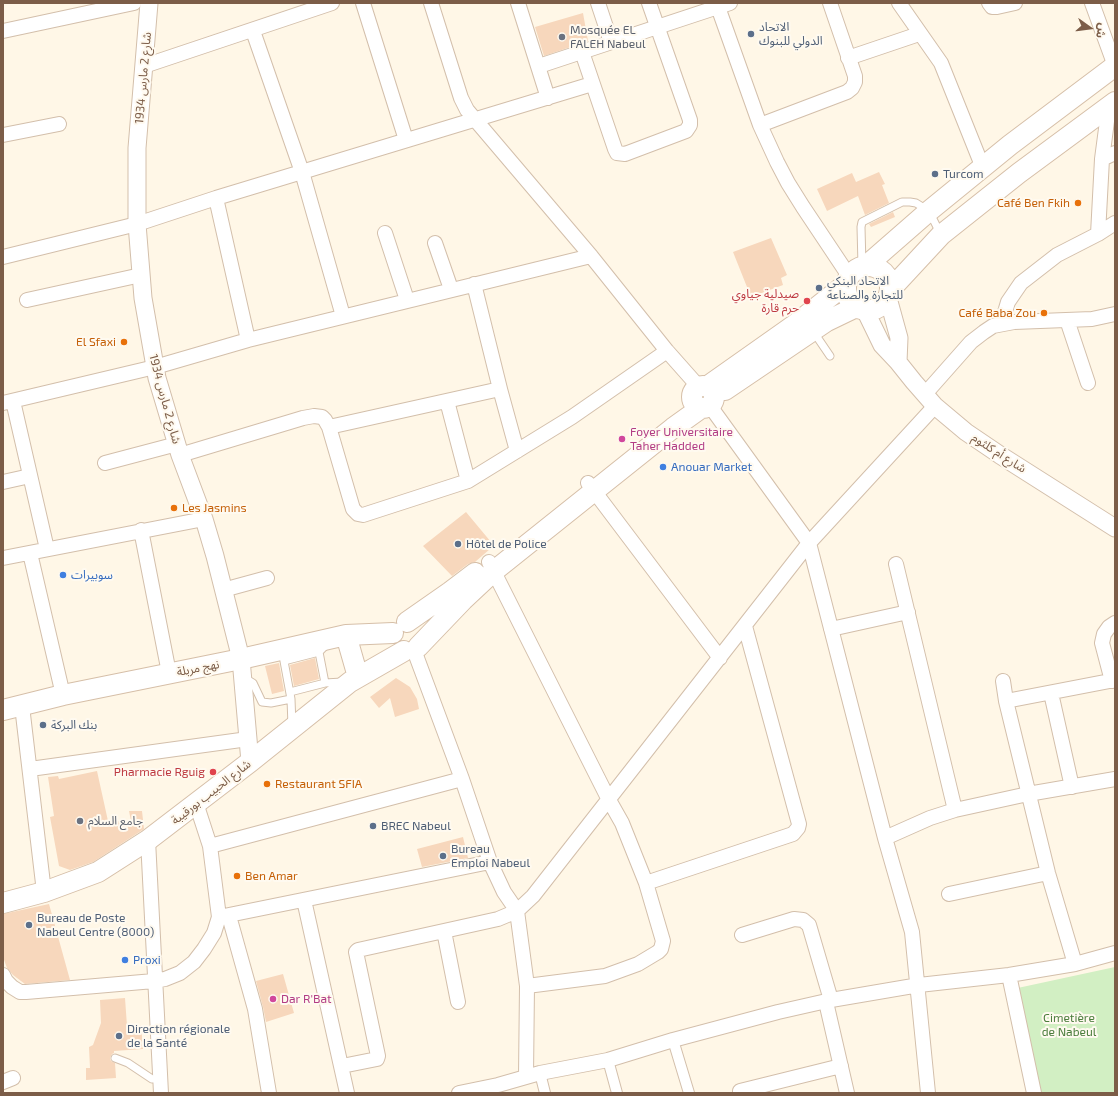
<!DOCTYPE html>
<meta charset="utf-8">
<style>
body{margin:0}
#map{position:relative;width:1118px;height:1096px;overflow:hidden;background:#fff7e7;font-family:"Exo 2","Noto Sans Arabic",sans-serif}
canvas{display:block}
.frame{position:absolute;inset:0;border:4px solid #7c5d48;pointer-events:none}
.north{position:absolute;left:1070px;top:8px;width:40px;height:40px;-webkit-text-stroke:3px #fffaf0;paint-order:stroke;rotate:104deg;font-size:11px;font-weight:700;line-height:16px;text-align:center;color:#7c5d48}
.north::after{content:'';display:block;margin:auto;width:14px;height:18px;background:#7c5d48;clip-path:polygon(50% 0,100% 100%,50% 72%,0 100%)}
</style>
<div id="map">
<canvas width="1118" height="1096"></canvas>
<div class="frame"></div>
<div class="north">ش</div>
</div>
<script>
const ctx = document.querySelector('canvas').getContext('2d');
ctx.lineJoin = 'round';
function fill(path, color) {
  ctx.fillStyle = color;
  ctx.fill(path, 'evenodd');
}
function shape(rows) {
  const path = new Path2D();
  for (const r of rows) {
    if (r.length === 3) {
      path.moveTo(r[0] + r[2], r[1]);
      path.arc(r[0], r[1], r[2], 0, 2 * Math.PI);
      continue;
    }
    path.moveTo(r[0], r[1]);
    for (let i = 2; i < r.length; i += 2) path.lineTo(r[i], r[i + 1]);
  }
  return path;
}
function trace(path, color, width, dash) {
  ctx.strokeStyle = color;
  ctx.lineWidth = width;
  ctx.lineCap = dash ? 'butt' : 'round';
  ctx.setLineDash(dash || []);
  ctx.stroke(path);
}
function label(font, color, halo, rows, align = 'center') {
  ctx.font = font + ' "Exo 2","Noto Sans Arabic",sans-serif';
  ctx.lineWidth = 4;
  ctx.setLineDash([]);
  ctx.textBaseline = 'middle';
  ctx.strokeStyle = halo;
  ctx.fillStyle = color;
  for (const [text, x, y, turn = 0] of rows) {
    ctx.save();
    ctx.translate(x, y);
    ctx.rotate((+turn || 0) * Math.PI / 180);
    ctx.textAlign = isNaN(turn) ? turn : align;
    if (halo) ctx.strokeText(text, 0, 0);
    ctx.fillText(text, 0, 0);
    ctx.restore();
  }
}
fill(shape([
 [1115,967,1115,1093,1037,1093,1013,989]
]), '#d2efc3');
fill(shape([
 [583,13,588,41,544,56,535,27],
 [879,172,885,184,882,185,889,203,865,215,858,196,827,211,817,189,852,173,856,182],
 [893,212,895,217,871,227,869,224],
 [771,238,787,275,781,278,783,285,751,297,733,252],
 [466,512,491,542,490,549,475,562,468,564,452,576,423,546],
 [315,658,319,679,294,686,290,665],
 [279,663,284,691,272,694,265,666],
 [396,678,410,687,417,699,419,709,395,717,390,698,379,708,370,697],
 [97,771,108,821,131,821,129,811,142,811,144,829,93,862,70,870,59,866,50,817,54,816,48,777,58,776,59,779],
 [463,837,468,858,422,867,417,849],
 [49,904,70,980,25,984,13,975,7,968,3,957,3,914],
 [283,974,294,1013,266,1022,263,1007,256,981],
 [125,998,127,1026,141,1025,143,1049,114,1051,114,1053,112,1054,110,1058,111,1061,115,1063,116,1078,86,1080,86,1068,90,1068,89,1047,93,1045,101,1023,100,1000]
]), '#f7d7bc');
const service = shape([
 [862,266,861,227,862,222,902,202,910,202,916,203,929,211,940,233],
 [813,331,830,356],
 [282,652,284,661,319,652,327,644],
 [319,652,325,683],
 [284,661,291,699,292,726],
 [243,677,253,683,262,702,271,703,291,699],
 [290,692,325,683,342,682],
 [115,1058,128,1063,152,1079,160,1079]
]);
const pedestrian = shape([
 [673,1040,689,1093],
 [608,1060,617,1093],
 [540,1073,545,1093]
]);
const minor = shape([
 [363,3,406,140],
 [431,3,461,98,467,110,591,256,667,351,698,386],
 [518,3,548,98],
 [598,3,611,42],
 [899,3,941,63,983,168],
 [989,3,992,7,997,7,1015,3],
 [1092,3,1115,66],
 [718,7,760,125,777,162,788,183,803,207,849,276],
 [3,31,134,3],
 [253,31,302,172,343,316],
 [582,52,615,149,617,153,625,154,686,131,690,125,690,120,649,3],
 [848,58,919,34],
 [144,66,332,3],
 [539,66,730,3],
 [760,125,847,92,852,88,855,82,855,76,830,3],
 [3,135,59,124],
 [1102,159,1115,153],
 [216,198,248,340],
 [385,233,407,300],
 [1098,234,1102,159,1109,106],
 [435,243,451,289],
 [3,257,137,224,216,198,592,84],
 [474,284,500,389],
 [27,300,141,275],
 [1067,320,1088,383],
 [1006,323,1005,312,1008,302,1021,283,1057,255,1098,234,1115,223],
 [925,394,971,342,984,332,993,326,1014,322,1092,319,1115,314],
 [13,401,47,549],
 [447,401,468,481],
 [3,403,155,367,248,340,591,256],
 [710,406,809,543,885,838,912,932,928,1093],
 [329,427,353,509,358,514,363,515,468,481,572,417,667,351],
 [180,455,303,418,314,416,322,417,325,420,329,427,500,389,517,451],
 [105,463,177,444],
 [3,482,30,476],
 [588,483,720,658],
 [141,530,169,673],
 [30,553,63,695],
 [3,558,204,519],
 [489,562,609,800,622,823,646,883,663,941,661,949,658,952,638,964,605,976,527,986],
 [896,564,955,810],
 [223,590,267,578],
 [831,629,908,612],
 [414,650,462,779,490,862,504,892,517,911,527,986,526,1076],
 [1003,681,1006,701,1048,873,1075,964],
 [1112,681,1102,643,1104,634,1109,627,1115,623],
 [1051,693,1072,787],
 [1006,701,1115,680],
 [22,706,44,892],
 [30,769,248,739],
 [885,838,930,818,955,810,1028,794,1115,779],
 [148,840,161,1093],
 [210,846,462,779],
 [646,883,793,834,798,828,799,824,745,626],
 [949,894,1048,873],
 [304,900,347,1093],
 [229,916,255,1009,269,1093],
 [219,917,490,862],
 [444,931,458,1002],
 [742,935,794,919,803,920,809,925,831,1000],
 [3,975,6,981,12,987,20,992,26,992,154,981,165,979,180,973,194,962,204,949,214,933,219,917,210,846,196,803],
 [1009,975,1034,1093],
 [826,1002,847,1093],
 [342,1066,377,1059,378,1056,356,952,358,950,498,919,517,911,533,896,809,543,935,406],
 [3,1082,13,1078],
 [740,1091,841,1066],
 [459,1093,498,1085,540,1073,608,1060,673,1040,778,1012,831,1000,919,985,1009,975,1075,964,1115,953]
]);
const tertiary = shape([
 [149,3,137,148,137,224,143,298,157,378,180,455,204,519,215,556,241,659,250,762],
 [888,298,899,338,898,362],
 [865,310,882,345,898,362,914,382,935,406,966,432,1000,455,1115,528]
]);
const secondary = shape([
 [868,288,22],
 [866,266,929,211,1010,145,1115,66],
 [890,290,941,235,1019,173,1115,102],
 [703,397,11],
 [708,386,793,326,846,284],
 [725,390,827,321,856,307],
 [407,622,450,592,475,573],
 [346,635,358,677],
 [418,647,463,600,494,571,673,428,701,408],
 [3,710,63,695,241,659,346,635,393,633],
 [3,903,44,892,98,872,148,840,250,762,350,682,404,651]
]);
trace(service, '#d3bfab', 9);
trace(pedestrian, '#d3bfab', 12);
trace(minor, '#d3bfab', 16);
trace(tertiary, '#d3bfab', 19);
trace(secondary, '#d6bfa8', 22);
trace(service, '#fff', 7);
trace(pedestrian, '#fff', 10);
trace(minor, '#fff', 14);
trace(tertiary, '#fff', 17);
trace(secondary, '#fff', 20);
for (const [x, y, r, color] of [
 [751,34,4,"#5c6f8a"],
 [562,37,4,"#6b7280"],
 [935,174,4,"#5c6f8a"],
 [1078,203,4,"#e8710a"],
 [819,288,4,"#5c6f8a"],
 [807,301,4,"#e0444e"],
 [1044,313,4,"#e8710a"],
 [124,342,4,"#e8710a"],
 [622,439,4,"#d1479c"],
 [663,467,4,"#3f7fe0"],
 [174,508,4,"#e8710a"],
 [458,544,4,"#5c6f8a"],
 [63,575,4,"#3f7fe0"],
 [43,725,4,"#5c6f8a"],
 [213,772,4,"#e0444e"],
 [267,784,4,"#e8710a"],
 [80,821,4,"#6b7280"],
 [373,826,4,"#5c6f8a"],
 [443,856,4,"#5c6f8a"],
 [237,876,4,"#e8710a"],
 [29,925,4,"#5c6f8a"],
 [125,960,4,"#3f7fe0"],
 [273,999,4,"#d1479c"],
 [119,1036,4,"#5c6f8a"]
]) {
  const dot = new Path2D();
  dot.arc(x, y, r, 0, 2 * Math.PI);
  ctx.fillStyle = color;
  ctx.fill(dot);
  trace(dot, '#fffaf0', 1.5);
}
label('12px', '#4e5e75', '#fffaf0', [
 ["الاتحاد",759,27],
 ["الدولي للبنوك",759,41],
 ["Turcom",943,174],
 ["الاتحاد البنكي",827,281],
 ["للتجارة والصناعة",827,295],
 ["Hôtel de Police",466,544],
 ["بنك البركة",51,725],
 ["BREC Nabeul",381,826],
 ["Bureau",451,849],
 ["Emploi Nabeul",451,863],
 ["Bureau de Poste",37,918],
 ["Nabeul Centre (8000)",37,932],
 ["Direction régionale",127,1029],
 ["de la Santé",127,1043]
], 'left');
label('12px', '#5b616d', '#fffaf0', [
 ["Mosquée EL",570,30],
 ["FALEH Nabeul",570,44],
 ["جامع السلام",88,821]
], 'left');
label('12px', '#7c5d48', '#fffaf0', [
 ["شارع 2 مارس 1934",143,78,-85],
 ["شارع 2 مارس 1934",165,399,75],
 ["شارع أم كلثوم",999,453,33],
 ["نهج مربلة",198,668,-11],
 ["شارع الحبيب بورقيبة",211,792,-38]
]);
label('12px', '#c56008', '#fffaf0', [
 ["Café Ben Fkih",1070,203],
 ["Café Baba Zou",1036,313],
 ["El Sfaxi",116,342],
 ["Les Jasmins",182,508,"left"],
 ["Restaurant SFIA",275,784,"left"],
 ["Ben Amar",245,876,"left"]
], 'right');
label('12px', '#be3a42', '#fffaf0', [
 ["صيدلية جياوي",799,294],
 ["حرم قارة",799,308],
 ["Pharmacie Rguig",205,772]
], 'right');
label('12px', '#b23c85', '#fffaf0', [
 ["Foyer Universitaire",630,432],
 ["Taher Hadded",630,446],
 ["Dar R'Bat",281,999]
], 'left');
label('12px', '#366cbe', '#fffaf0', [
 ["Anouar Market",671,467],
 ["سوبيرات",71,575],
 ["Proxi",133,960]
], 'left');
label('12px', '#4b7d3c', '#fffaf0', [
 ["Cimetière",1069,1018],
 ["de Nabeul",1069,1032]
]);
</script>
